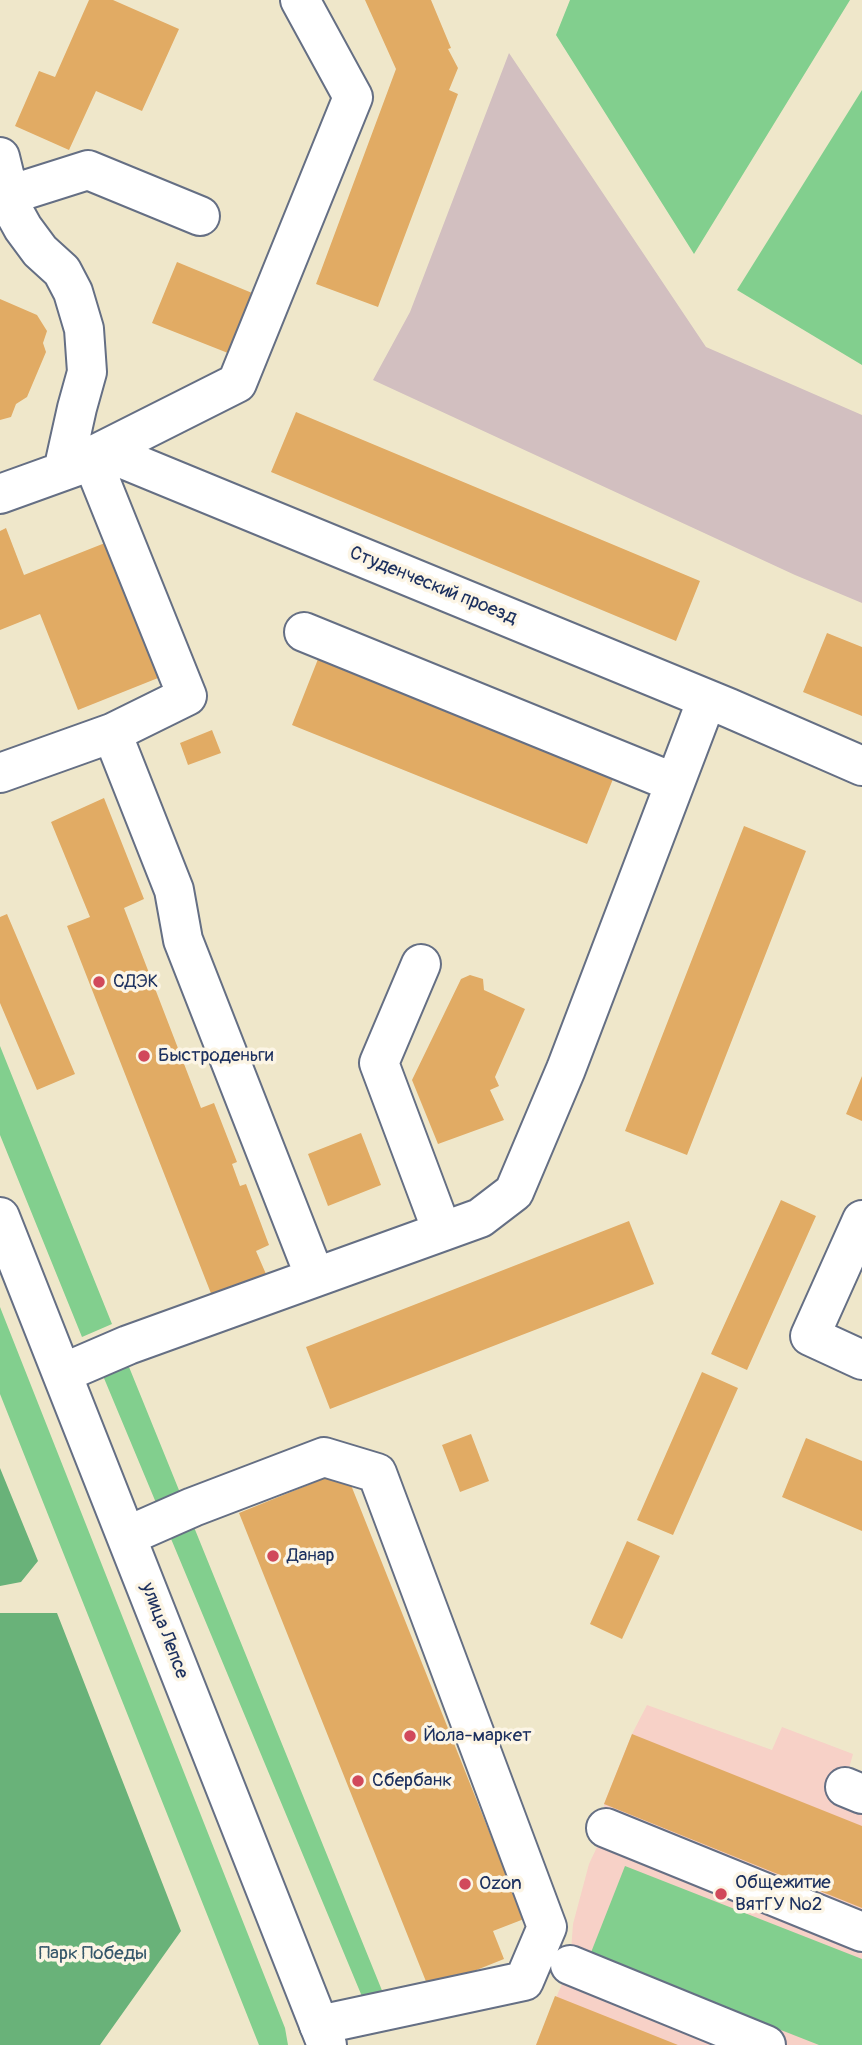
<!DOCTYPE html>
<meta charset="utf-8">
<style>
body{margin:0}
canvas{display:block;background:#efe7ca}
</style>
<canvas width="862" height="2045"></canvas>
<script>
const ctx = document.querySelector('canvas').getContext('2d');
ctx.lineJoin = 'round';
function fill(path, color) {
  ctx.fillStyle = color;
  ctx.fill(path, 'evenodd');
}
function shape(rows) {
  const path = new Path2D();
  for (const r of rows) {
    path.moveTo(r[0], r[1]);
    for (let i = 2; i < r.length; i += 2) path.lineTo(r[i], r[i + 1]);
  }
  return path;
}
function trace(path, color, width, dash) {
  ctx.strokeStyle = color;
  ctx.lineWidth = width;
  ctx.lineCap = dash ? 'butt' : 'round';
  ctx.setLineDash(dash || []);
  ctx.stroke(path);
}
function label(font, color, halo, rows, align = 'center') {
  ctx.font = font + ' Pangolin,sans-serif';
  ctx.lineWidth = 7;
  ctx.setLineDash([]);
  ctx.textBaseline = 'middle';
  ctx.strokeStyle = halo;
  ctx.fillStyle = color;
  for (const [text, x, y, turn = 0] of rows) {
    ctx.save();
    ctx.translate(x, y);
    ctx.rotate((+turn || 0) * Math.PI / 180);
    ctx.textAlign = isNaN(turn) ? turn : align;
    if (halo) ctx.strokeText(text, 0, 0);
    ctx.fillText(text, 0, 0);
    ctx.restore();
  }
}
fill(shape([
 [647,1705,772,1750,782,1727,853,1754,848,1772,862,1777,862,2045,536,2045,570,1965,573,1924,589,1864,606,1828,604,1804,632,1734]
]), '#f7d1c7');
fill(shape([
 [509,53,706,347,862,415,862,603,795,575,373,380,410,312]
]), '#d2bfc0');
fill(shape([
 [570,0,850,0,694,254,556,35],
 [862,90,862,365,737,290],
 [0,1046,112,1324,82,1337,0,1135],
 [0,1307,285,2028,288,2045,259,2045,0,1394],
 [127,1362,396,2025,371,2018,101,1371],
 [625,1866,862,1959,862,2045,819,2045,590,1955]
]), '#82cf8e');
fill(shape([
 [0,1468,38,1561,21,1582,0,1586],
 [0,1613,57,1613,181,1931,100,2045,0,2045]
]), '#69b279');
fill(shape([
 [89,0,113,0,179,29,142,111,96,91,69,150,15,126,39,71,55,77],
 [365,0,431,0,451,48,448,49,458,68,449,90,458,94,378,307,316,284,396,69],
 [177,262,257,295,233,355,152,323],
 [0,299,37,315,47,331,43,343,46,352,27,397,16,404,11,417,0,420],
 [296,412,700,581,676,641,271,472],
 [6,528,24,575,110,541,163,676,78,710,40,614,0,630,0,531],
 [827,633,862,647,862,716,803,692],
 [320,654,615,774,587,844,292,725],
 [212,730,221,753,188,765,180,743],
 [104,798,144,899,124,908,201,1108,214,1103,237,1162,232,1164,240,1186,246,1184,269,1245,256,1251,266,1274,212,1296,67,926,90,917,51,822],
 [744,826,806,851,687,1155,625,1131],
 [7,914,75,1074,37,1090,0,1003,0,917],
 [470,975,483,979,484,990,525,1009,495,1077,499,1086,490,1090,504,1120,438,1144,412,1080,461,979],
 [862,1076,862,1121,846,1114],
 [361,1133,381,1185,328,1206,308,1154],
 [781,1200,816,1216,747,1370,711,1354],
 [629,1221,654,1284,330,1409,306,1347],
 [702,1372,738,1388,673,1535,637,1520],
 [471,1434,489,1481,460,1492,442,1445],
 [806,1438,862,1461,862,1531,782,1497],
 [345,1470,524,1919,493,1931,504,1959,429,1989,239,1513],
 [627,1541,660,1556,622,1639,590,1624],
 [632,1734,862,1826,862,1908,604,1804],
 [555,1996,678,2045,536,2045]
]), '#e1ab64');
const minor = shape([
 [0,157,13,210,23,228,40,251,62,271,73,292,84,329,87,372,77,408,63,471],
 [9,195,88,170,200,216],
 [90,457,237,383,353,97,300,0],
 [0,494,111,454,729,708,862,766],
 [304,632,675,783],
 [112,733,174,890,183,940,315,1277],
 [0,773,112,733,187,696,92,460],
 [421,964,379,1063,442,1231],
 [862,1220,810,1336,862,1360],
 [63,1373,128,1345,480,1218,514,1192,566,1069,707,699],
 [127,1536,193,1507,324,1457,377,1473,547,1927,524,1981,319,2025],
 [845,1787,862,1794],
 [606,1828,862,1932],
 [570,1965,766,2045]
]);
const major = shape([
 [0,1217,327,2045]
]);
trace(minor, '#656f84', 42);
trace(major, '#656f84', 42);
trace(minor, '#fff', 38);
trace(major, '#fff', 38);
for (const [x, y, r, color] of [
 [99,982,7,"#d1495b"],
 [144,1056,7,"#d1495b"],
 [273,1556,7,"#d1495b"],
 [410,1736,7,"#d1495b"],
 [358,1781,7,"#d1495b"],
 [465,1884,7,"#d1495b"],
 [721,1894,7,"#d1495b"]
]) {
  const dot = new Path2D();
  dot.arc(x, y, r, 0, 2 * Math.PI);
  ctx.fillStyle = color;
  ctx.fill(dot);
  trace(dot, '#fcf5e5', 2.5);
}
label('19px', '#1b2f5e', '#fcf5e5', [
 ["Студенческий проезд",433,586,22],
 ["улица Лепсе",164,1631,69]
]);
label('19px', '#1b2f5e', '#fcf5e5', [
 ["СДЭК",113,982],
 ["Быстроденьги",158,1056],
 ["Данар",287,1556],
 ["Йола-маркет",424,1736],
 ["Сбербанк",372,1781],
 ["Общежитие",735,1883],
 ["ВятГУ №2",735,1905],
 ["Ozon",479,1884]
], 'left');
label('19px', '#35576a', '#fcf5e5', [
 ["Парк Победы",93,1954]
]);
</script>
